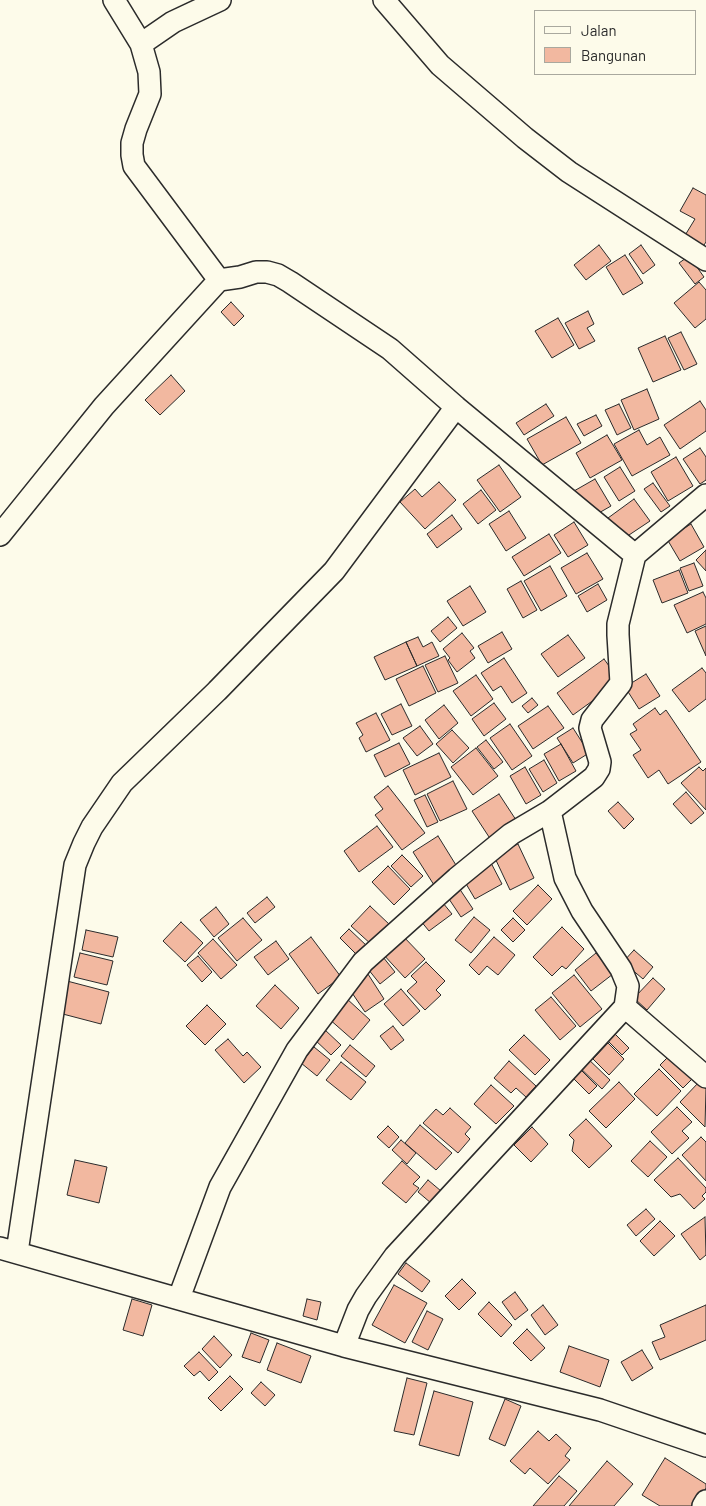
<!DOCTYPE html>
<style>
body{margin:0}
#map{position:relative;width:706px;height:1506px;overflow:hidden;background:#fdfbea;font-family:Barlow,sans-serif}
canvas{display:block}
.legend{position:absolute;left:534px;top:10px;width:162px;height:65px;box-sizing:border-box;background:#fdfbea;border:1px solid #a9a89e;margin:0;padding:6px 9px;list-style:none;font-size:15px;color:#2b2b2b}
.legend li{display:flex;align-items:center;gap:10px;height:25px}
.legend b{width:25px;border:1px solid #a9a89e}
</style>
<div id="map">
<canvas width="706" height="1506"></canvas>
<ul class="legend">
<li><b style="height:6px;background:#fdfbea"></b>Jalan</li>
<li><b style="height:14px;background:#f2b8a0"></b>Bangunan</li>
</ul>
</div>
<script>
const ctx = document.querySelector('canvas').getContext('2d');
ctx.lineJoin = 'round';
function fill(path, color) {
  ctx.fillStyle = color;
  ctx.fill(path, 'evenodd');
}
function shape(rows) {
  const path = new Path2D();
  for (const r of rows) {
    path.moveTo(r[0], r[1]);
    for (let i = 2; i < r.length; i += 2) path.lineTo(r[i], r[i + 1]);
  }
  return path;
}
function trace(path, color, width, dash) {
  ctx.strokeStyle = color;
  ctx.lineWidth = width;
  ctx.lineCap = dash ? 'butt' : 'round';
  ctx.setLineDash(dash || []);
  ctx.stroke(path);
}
const building = shape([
 [693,188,706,195,706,242,702,248,684,237,695,219,680,211,693,188],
 [599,245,611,261,586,280,574,265,599,245],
 [641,245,655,265,643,274,629,254,641,245],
 [625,255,643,283,623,295,606,267,625,255],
 [689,256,704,277,695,284,679,263,689,256],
 [699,282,706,290,706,319,695,328,674,303,699,282],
 [231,302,244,316,234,326,221,312,231,302],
 [588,311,594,324,587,328,595,341,579,349,565,323,588,311],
 [558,318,574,345,552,358,535,331,558,318],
 [681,332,697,364,684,370,668,338,681,332],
 [665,336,681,370,653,382,638,348,665,336],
 [171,375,185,391,160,415,145,400,171,375],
 [647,389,659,419,634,430,621,400,647,389],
 [700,401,706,410,706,431,680,449,664,425,700,401],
 [546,404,554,416,524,435,516,423,546,404],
 [619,404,631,428,617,435,605,410,619,404],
 [596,415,602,426,584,436,577,424,596,415],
 [566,417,581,443,542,465,527,439,566,417],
 [639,430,647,445,660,437,670,455,632,476,614,444,639,430],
 [607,435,622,460,590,478,576,453,607,435],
 [700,448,706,457,706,480,700,484,683,459,700,448],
 [676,457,693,486,668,501,651,472,676,457],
 [499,465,521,497,500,512,477,480,499,465],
 [620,467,635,491,619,501,604,477,620,467],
 [595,479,611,506,590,518,574,491,595,479],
 [439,482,456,500,425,529,400,502,415,489,422,497,439,482],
 [653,483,670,506,661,512,644,489,653,483],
 [481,490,496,510,478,524,463,504,481,490],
 [634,499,650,521,623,539,608,518,634,499],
 [509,511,526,538,506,551,489,524,509,511],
 [452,515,462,529,437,548,427,534,452,515],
 [574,522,588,545,568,557,554,535,574,522],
 [691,524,704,547,680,561,667,539,691,524],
 [549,534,561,553,524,576,512,557,549,534],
 [706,550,706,571,696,560,706,550],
 [587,553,603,579,576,594,561,568,587,553],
 [694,563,703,586,689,591,680,568,694,563],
 [550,566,567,596,541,611,524,581,550,566],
 [679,570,688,593,662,603,653,580,679,570],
 [521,581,537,610,523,618,507,589,521,581],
 [598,584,607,600,587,612,578,596,598,584],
 [470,586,486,612,463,626,447,601,470,586],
 [703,592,706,598,706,624,687,633,674,605,703,592],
 [448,617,457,628,440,642,431,631,448,617],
 [706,626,706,656,695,631,706,626],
 [502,632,512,649,488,663,478,646,502,632],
 [462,633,474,648,470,651,475,658,457,672,448,660,450,658,443,649,462,633],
 [568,635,585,658,558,677,541,654,568,635],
 [418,637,423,647,432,642,439,656,417,666,406,642,418,637],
 [406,642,417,666,385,680,374,657,406,642],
 [445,656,458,683,438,692,425,665,445,656],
 [504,658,527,693,512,703,501,686,493,691,481,673,504,658],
 [604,659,620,681,573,715,557,693,604,659],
 [423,666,436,693,409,706,396,679,423,666],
 [702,668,706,673,706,699,689,712,672,690,702,668],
 [646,674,660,696,639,709,625,687,646,674],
 [476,675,493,699,471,716,453,691,476,675],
 [532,698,538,705,528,713,522,706,532,698],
 [494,703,506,719,484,736,472,719,494,703],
 [401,704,412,726,392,735,381,714,401,704],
 [444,705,458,723,439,739,425,720,444,705],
 [548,706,564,728,533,749,518,726,548,706],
 [655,708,660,715,666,710,701,762,668,784,659,770,648,778,633,755,641,750,630,734,637,730,633,724,655,708],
 [376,713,390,740,366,752,359,738,363,735,356,723,376,713],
 [510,724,532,756,512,770,490,738,510,724],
 [420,726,433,744,417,756,403,738,420,726],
 [573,728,589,753,573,763,557,738,573,728],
 [452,730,469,748,453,763,436,744,452,730],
 [486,740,503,762,494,769,477,747,486,740],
 [399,743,410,764,385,777,374,755,399,743],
 [561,744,576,771,559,781,544,754,561,744],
 [476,748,498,776,473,795,451,767,476,748],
 [439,753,451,777,415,795,403,770,439,753],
 [544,760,557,783,543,792,529,769,544,760],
 [525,767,541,795,526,804,510,776,525,767],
 [699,767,703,771,706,768,706,810,681,783,699,767],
 [453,781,467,809,440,821,427,794,453,781],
 [388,786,425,833,402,850,375,815,383,809,374,797,388,786],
 [686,792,704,813,691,824,673,804,686,792],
 [499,794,518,823,491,840,472,811,499,794],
 [425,795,438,822,427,827,414,800,425,795],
 [618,802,634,819,624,829,608,811,618,802],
 [377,826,393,847,359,872,344,851,377,826],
 [438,836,459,870,434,885,413,852,438,836],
 [518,844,534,878,510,890,494,856,518,844],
 [402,855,423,876,411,887,391,866,402,855],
 [490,861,502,884,475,899,462,877,490,861],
 [388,866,410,889,394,905,372,882,388,866],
 [457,885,473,909,461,917,445,893,457,885],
 [538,885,552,899,527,925,513,911,538,885],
 [267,897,275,907,255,923,247,913,267,897],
 [443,903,452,914,429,931,420,920,443,903],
 [370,906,390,925,372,945,351,926,370,906],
 [216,907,229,924,214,937,200,920,216,907],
 [474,917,490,930,471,953,455,940,474,917],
 [243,918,262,940,237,961,218,938,243,918],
 [513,918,525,930,513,942,501,930,513,918],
 [181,922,203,943,185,962,163,941,181,922],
 [562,927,584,949,566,969,562,966,552,976,533,957,562,927],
 [349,929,368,947,359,957,340,938,349,929],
 [86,930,118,937,113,957,82,950,86,930],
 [401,934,425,959,405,978,382,953,401,934],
 [311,937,341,977,318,994,289,954,311,937],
 [494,937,515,955,498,975,487,966,479,975,469,965,494,937],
 [213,939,237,965,221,979,198,953,213,939],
 [276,941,289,959,268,975,254,957,276,941],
 [634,950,653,967,643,979,623,962,634,950],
 [80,953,113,961,107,985,74,977,80,953],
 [596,953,613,974,591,991,575,970,596,953],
 [198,956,212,972,202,982,187,965,198,956],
 [383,957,395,972,380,984,368,969,383,957],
 [426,962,445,981,436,990,441,995,425,1010,407,991,417,982,411,976,426,962],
 [366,971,384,999,365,1012,346,984,366,971],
 [574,975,602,1009,580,1027,552,993,574,975],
 [653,978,665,989,647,1010,634,998,653,978],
 [67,981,109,992,101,1024,59,1013,67,981],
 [275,985,299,1008,281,1029,256,1006,275,985],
 [401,989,420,1011,403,1026,384,1004,401,989],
 [551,997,576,1026,560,1040,535,1010,551,997],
 [346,998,370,1020,353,1040,328,1018,346,998],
 [207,1005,226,1024,205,1045,186,1026,207,1005],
 [393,1026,404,1040,391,1050,380,1036,393,1026],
 [324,1029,341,1045,331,1055,314,1039,324,1029],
 [610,1029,629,1048,622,1055,603,1036,610,1029],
 [524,1035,550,1060,535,1075,509,1050,524,1035],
 [228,1039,243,1056,247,1052,261,1067,244,1083,215,1050,228,1039],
 [608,1043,624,1059,609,1075,593,1059,608,1043],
 [350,1045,375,1066,366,1077,341,1056,350,1045],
 [314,1047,330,1060,317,1076,301,1063,314,1047],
 [671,1054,694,1077,683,1088,660,1065,671,1054],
 [584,1055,610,1080,602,1089,576,1064,584,1055],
 [509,1061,536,1086,526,1097,516,1088,511,1093,494,1078,509,1061],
 [341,1062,366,1082,351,1100,326,1080,341,1062],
 [580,1069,597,1086,589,1094,572,1077,580,1069],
 [659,1069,681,1091,657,1116,634,1094,659,1069],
 [700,1081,706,1087,705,1127,680,1102,700,1081],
 [619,1082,635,1099,606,1128,589,1111,619,1082],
 [491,1085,514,1106,496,1124,474,1104,491,1085],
 [677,1107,692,1122,682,1131,689,1138,672,1154,651,1132,677,1107],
 [450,1108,471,1127,465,1134,470,1139,458,1153,423,1123,436,1109,443,1115,450,1108],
 [586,1119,612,1146,589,1168,572,1151,574,1140,569,1135,586,1119],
 [420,1125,452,1153,436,1170,405,1143,420,1125],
 [388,1126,399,1137,389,1148,377,1137,388,1126],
 [532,1127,548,1144,531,1162,514,1145,532,1127],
 [701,1137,706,1142,706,1181,682,1155,701,1137],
 [401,1140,416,1153,407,1164,392,1150,401,1140],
 [650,1141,667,1157,648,1177,631,1161,650,1141],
 [678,1158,706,1188,706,1192,702,1196,705,1199,694,1209,680,1194,671,1197,654,1180,678,1158],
 [75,1160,107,1167,99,1203,67,1195,75,1160],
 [402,1161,420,1177,413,1184,419,1188,406,1203,382,1183,402,1161],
 [428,1180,441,1191,431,1203,418,1192,428,1180],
 [646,1209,655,1219,636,1236,627,1225,646,1209],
 [705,1217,706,1255,700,1260,681,1234,705,1217],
 [660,1221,675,1236,654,1256,640,1241,660,1221],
 [406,1263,430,1281,422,1292,398,1274,406,1263],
 [462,1279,476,1293,459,1310,445,1296,462,1279],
 [394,1285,427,1303,405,1343,372,1325,394,1285],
 [515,1292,528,1310,515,1320,502,1302,515,1292],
 [132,1299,152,1305,143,1336,123,1330,132,1299],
 [307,1299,321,1302,317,1320,303,1316,307,1299],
 [489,1302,512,1325,501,1337,478,1314,489,1302],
 [543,1305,558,1325,545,1335,531,1315,543,1305],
 [706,1305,706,1340,660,1360,652,1342,665,1337,660,1325,706,1305],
 [427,1311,443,1319,428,1350,412,1342,427,1311],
 [527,1329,545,1348,531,1361,513,1343,527,1329],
 [251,1333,269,1340,260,1363,242,1357,251,1333],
 [214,1336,232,1355,220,1368,202,1349,214,1336],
 [277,1343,311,1356,301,1383,267,1370,277,1343],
 [569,1346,609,1360,600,1387,560,1372,569,1346],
 [642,1350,653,1368,632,1381,621,1362,642,1350],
 [199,1352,218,1372,209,1381,200,1371,194,1376,184,1366,199,1352],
 [230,1376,243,1389,221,1411,208,1398,230,1376],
 [407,1378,427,1383,414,1435,394,1431,407,1378],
 [261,1382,275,1395,265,1406,251,1393,261,1382],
 [434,1391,473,1402,459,1456,419,1445,434,1391],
 [505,1399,521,1406,505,1446,489,1439,505,1399],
 [538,1431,549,1441,556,1434,571,1448,565,1456,570,1460,548,1484,530,1468,525,1474,510,1461,538,1431],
 [665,1458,706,1484,706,1488,695,1506,660,1506,642,1495,665,1458],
 [607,1461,633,1484,614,1506,569,1506,607,1461],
 [559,1476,577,1491,564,1506,533,1506,559,1476]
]);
fill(building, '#f2b8a0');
trace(building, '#2b2b2b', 1);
const minor = shape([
 [114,0,141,44],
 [384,0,440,65,525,138,569,172,706,260],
 [0,535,104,406,219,280],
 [635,555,706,495],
 [625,1007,706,1077],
 [0,1248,344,1346,600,1410,706,1446],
 [17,1252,75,865,84,843,92,827,122,783,217,691,334,571,456,407],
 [179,1298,220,1187,297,1050,363,962,457,878,511,834,550,811,585,784,594,777,599,769,600,762,590,728,592,720,621,683,618,635,618,624,635,555,456,407,390,349,290,282,278,275,267,272,256,272,240,277,219,280,134,166,132,155,132,143,136,129,150,94,149,72,141,44,173,22,220,0],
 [344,1346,358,1310,366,1296,395,1256,625,1007,628,986,621,969,582,911,565,878,550,811],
 [703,1506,706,1501]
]);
trace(minor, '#2b2b2b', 24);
trace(minor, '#fdfbea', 21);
</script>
